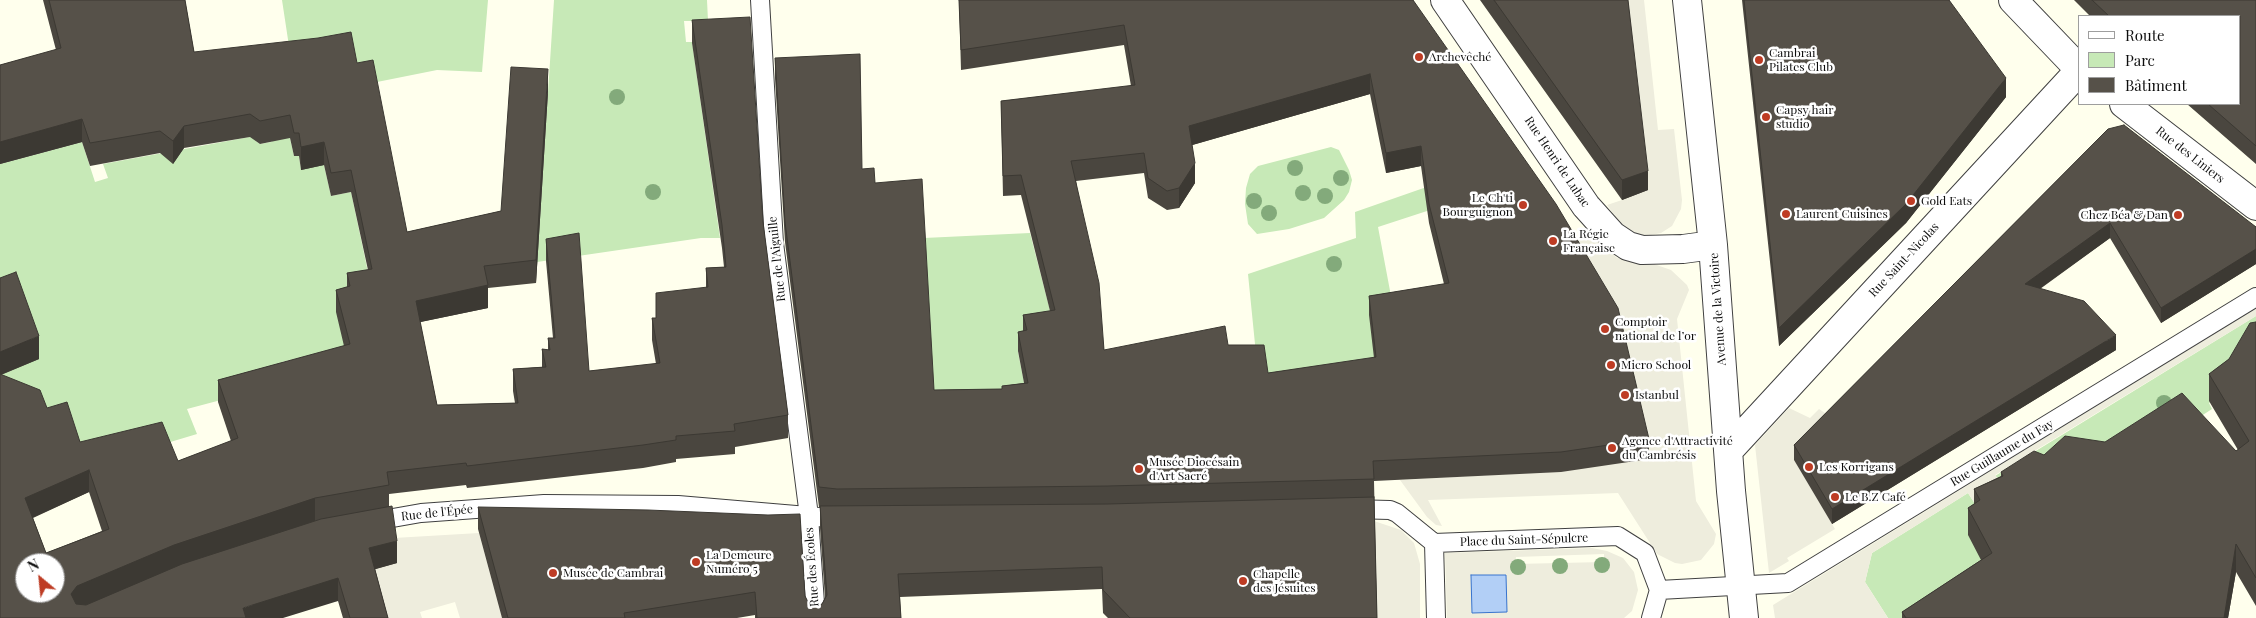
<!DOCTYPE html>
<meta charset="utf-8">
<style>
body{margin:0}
#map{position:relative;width:2256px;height:618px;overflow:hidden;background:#ffffed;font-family:"Playfair Display",serif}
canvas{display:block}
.legend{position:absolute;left:2078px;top:15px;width:162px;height:90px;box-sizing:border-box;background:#fff;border:1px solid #9e9e9e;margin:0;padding:6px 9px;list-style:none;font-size:15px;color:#0d0d0d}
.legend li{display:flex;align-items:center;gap:10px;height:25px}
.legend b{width:25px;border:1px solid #9e9e9e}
.north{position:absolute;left:15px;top:553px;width:50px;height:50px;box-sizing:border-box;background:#fff;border:1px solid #9e9e9e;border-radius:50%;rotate:332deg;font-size:14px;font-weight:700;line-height:20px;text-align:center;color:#0d0d0d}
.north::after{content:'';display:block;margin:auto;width:18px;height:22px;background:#be3c24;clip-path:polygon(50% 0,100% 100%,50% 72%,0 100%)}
</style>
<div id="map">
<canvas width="2256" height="618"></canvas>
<ul class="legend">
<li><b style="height:6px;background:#fff"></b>Route</li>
<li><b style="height:14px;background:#c7e9b7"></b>Parc</li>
<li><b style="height:14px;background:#565149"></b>Bâtiment</li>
</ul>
<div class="north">N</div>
</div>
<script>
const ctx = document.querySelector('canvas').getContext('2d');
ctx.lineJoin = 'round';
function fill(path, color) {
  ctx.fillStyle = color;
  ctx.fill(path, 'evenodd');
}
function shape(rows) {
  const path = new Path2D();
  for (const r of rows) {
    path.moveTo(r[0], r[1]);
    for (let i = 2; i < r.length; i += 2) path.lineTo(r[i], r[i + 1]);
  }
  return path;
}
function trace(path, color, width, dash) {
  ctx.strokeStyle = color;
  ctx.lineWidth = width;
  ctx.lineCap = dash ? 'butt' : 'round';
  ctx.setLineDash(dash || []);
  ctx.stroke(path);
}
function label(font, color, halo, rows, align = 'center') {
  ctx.font = font + ' "Playfair Display",serif';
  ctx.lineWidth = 5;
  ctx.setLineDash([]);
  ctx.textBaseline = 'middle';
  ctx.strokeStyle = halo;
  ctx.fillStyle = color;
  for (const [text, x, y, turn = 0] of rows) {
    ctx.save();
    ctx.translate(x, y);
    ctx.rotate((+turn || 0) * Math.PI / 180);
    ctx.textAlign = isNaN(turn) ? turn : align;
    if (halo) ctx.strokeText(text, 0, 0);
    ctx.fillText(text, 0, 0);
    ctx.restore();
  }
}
fill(shape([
 [282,0,488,0,482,72,437,70,357,86,292,66],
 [554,0,707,0,708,21,684,21,686,42,692,42,720,238,701,238,537,262],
 [288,130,294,156,299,156,301,170,321,152,331,196,351,192,372,291,345,347,282,362,236,396,187,409,197,434,147,449,83,474,0,419,0,164,82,142,95,182,108,178,103,164,255,136,256,141,260,144,271,142],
 [1331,147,1339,150,1349,170,1352,180,1349,192,1344,200,1324,218,1289,229,1257,234,1248,224,1245,204,1246,188,1250,174,1258,166],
 [1438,183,1457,196,1427,211,1378,227,1394,312,1376,378,1268,393,1257,364,1248,274,1356,238,1355,212],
 [1030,233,1055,330,1018,352,1028,403,934,411,924,238],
 [2256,316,2256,352,2215,399,2209,403,2212,409,2192,422,2011,493,1995,476],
 [1968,493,1981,513,1969,535,1972,541,1990,550,1935,618,1888,618,1865,582,1872,553]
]), '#c7e9b7');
fill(shape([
 [1626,0,1644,0,1658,130,1674,129,1682,200,1681,209,1672,226,1661,233,1645,236,1637,235,1623,227,1607,205,1622,200],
 [1573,236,1598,240,1617,258,1651,263,1671,270,1687,285,1689,290,1677,319,1696,501,1716,534,1714,544,1701,560,1682,564,1675,563,1657,554,1618,493,1428,500,1442,526,1436,525,1427,517,1400,480,1549,472,1648,459],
 [2256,308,2256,316,1995,475,2011,493,1981,513,1968,493,1872,553,1865,582,1888,618,1775,618,1773,605],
 [1789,408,1810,418,1819,409,1834,419,1794,460,1835,529,1787,558,1789,561,1769,573,1755,445],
 [1374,521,1401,530,1414,543,1420,564,1420,618,1377,618],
 [479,533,502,618,460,618,455,602,420,612,422,618,382,618,369,571,394,538],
 [1592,548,1607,551,1623,558,1634,572,1638,590,1632,611,1624,618,1447,618,1445,553],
 [1604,554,1604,562,1515,564,1516,557]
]), '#eeeddd');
const water = shape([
 [1471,575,1506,575,1507,612,1472,613,1471,575]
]);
fill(water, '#b2cff6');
trace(water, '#3874ce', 1);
const lane = shape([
 [760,0,774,243,809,516,816,618],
 [1351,509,1390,510,1397,513,1434,543],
 [370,522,421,513,544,504,678,505,843,519],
 [1434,543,1618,536,1645,553,1659,590,1651,618],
 [1434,543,1436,618],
 [1659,590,1788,583,2256,297]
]);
const street = shape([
 [1445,0,1586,206,1613,236,1628,246,1642,250,1683,249,1713,245],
 [1687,0,1713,245,1731,491,1744,618],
 [2013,0,2080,70],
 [2124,104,2256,206],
 [1729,450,2080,70]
]);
trace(lane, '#404040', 20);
trace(street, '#404040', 30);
trace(lane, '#fff', 18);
trace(street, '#fff', 28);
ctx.fillStyle = '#83aa7b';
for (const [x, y] of [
 [617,97],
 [1295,168],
 [1341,178],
 [653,192],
 [1303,193],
 [1325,196],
 [1254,201],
 [1269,213],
 [1334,264],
 [2164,403],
 [1602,565],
 [1560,566],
 [1518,567]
]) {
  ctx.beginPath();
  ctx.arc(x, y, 8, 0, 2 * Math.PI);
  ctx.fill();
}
fill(shape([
 [43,0,185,0,194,52,357,63,407,232,501,211,548,92,536,283,488,288,488,308,420,322,437,405,515,403,513,391,513,369,542,367,542,349,548,350,548,338,553,338,546,261,546,239,589,371,656,364,652,340,652,318,656,318,706,288,706,268,724,267,722,248,692,43,692,20,763,222,788,415,788,438,735,447,735,454,676,459,676,462,643,468,467,488,466,485,389,494,389,507,397,563,375,569,388,618,343,618,338,601,0,618,0,278,39,359,1,375,47,408,80,442,178,461,231,441,218,402,218,380,344,346,336,312,336,290,347,287,347,273,368,270,351,192,331,196,324,165,301,170,299,156,294,156,290,138,260,144,250,137,184,148,173,164,160,153,90,166,82,142,0,164,0,65,56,50],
 [89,492,102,531,46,553,33,518],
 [959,0,1413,0,1649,439,1649,459,1561,472,1374,481,1377,618,1108,618,1103,613,1102,589,900,597,901,618,755,618,755,615,737,618,502,618,478,529,478,507,805,596,808,602,816,606,822,604,825,597,820,528,820,507,819,507,785,242,775,78,775,58,862,169,875,183,934,390,1002,389,1002,386,1024,383,1018,351,1018,332,1023,331,1023,315,1050,311,1021,195,1003,196,1001,101,1131,86,1124,45,961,70],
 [1370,94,1386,173,1421,166,1429,223,1444,284,1369,296,1369,315,1374,358,1268,373,1228,345,1104,350,1076,181,1144,173,1148,198,1167,210,1179,208,1195,183,1192,145],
 [1480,0,1628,0,1648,190,1622,200],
 [1742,0,1949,0,2006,97,1906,223,1779,346],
 [2074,0,2256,0,2256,164,2187,104,2240,104,2240,16,2090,16],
 [2108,129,2256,227,2256,264,2161,323,2110,238,2040,289,2116,350,1832,524,1794,460,1794,445],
 [2256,322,2256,606,2236,572,2228,618,1902,618,1902,612,1981,560,1968,535,1968,508,1974,504,1974,489,2001,476,2001,472,2044,455,2105,442,2236,451,2238,450,2209,401,2209,374,2229,359]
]), '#4a463f');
fill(shape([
 [548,69,548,92,536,283,536,260],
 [1370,74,1370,94,1189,146,1189,126],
 [2006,78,2006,97,1906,223,1779,346,1779,328],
 [82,119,82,142,0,164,0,142],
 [184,126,184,148,173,164,173,141],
 [324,142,324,165,301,170,301,147],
 [1421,146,1421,166,1386,173,1386,153],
 [1195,163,1195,183,1179,208,1179,188],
 [1648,171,1648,190,1622,200,1622,180],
 [2110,223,2110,238,2025,299,2025,284],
 [2256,249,2256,264,2161,323,2161,308],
 [488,285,488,308,416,323,416,301],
 [2116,335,2116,350,1832,524,1832,509],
 [39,336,39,359,0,375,0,352],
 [89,470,89,492,25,521,25,498],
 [315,498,315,521,77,608,71,594,77,586,174,545],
 [397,541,397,563,369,571,369,548],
 [2236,544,2236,572,2228,618,2224,618],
 [338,578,338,601,283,618,243,618,243,608]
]), '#3c3933');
const building = shape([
 [49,0,185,0,194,52,318,38,351,32,357,63,373,60,407,232,501,211,511,67,548,69,536,260,484,266,488,285,416,301,437,405,518,403,513,369,546,367,542,349,550,350,548,338,555,338,546,239,579,233,589,371,660,363,652,318,656,318,656,293,708,287,706,268,726,267,722,225,692,20,750,17,763,222,788,415,734,424,735,431,676,436,676,440,643,445,467,466,466,463,387,472,389,485,315,498,174,545,77,586,71,594,76,604,86,605,182,564,321,519,392,506,397,541,369,548,388,618,350,618,338,578,243,608,246,618,0,618,0,374,40,390,47,408,67,402,80,442,162,422,178,461,238,438,218,380,350,344,336,290,350,286,347,273,372,269,351,170,331,173,324,142,301,147,299,133,294,133,290,115,260,121,250,114,184,126,173,141,160,131,90,143,82,119,0,142,0,65,61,48,49,0],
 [89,470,109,529,46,553,25,498,89,470],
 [25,563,55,563,55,593,25,593,25,563],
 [959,0,1413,0,1556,204,1618,308,1649,439,1561,452,1373,461,1374,479,1108,486,837,489,819,487,785,222,775,58,860,54,862,169,874,168,875,183,922,179,934,390,1002,389,1002,386,1028,383,1018,332,1027,330,1023,315,1055,310,1021,175,1003,176,1001,101,1135,85,1124,25,961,50,959,0],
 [1370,74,1386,153,1421,146,1429,204,1449,283,1369,296,1376,357,1268,373,1264,345,1228,345,1225,326,1104,350,1099,283,1071,161,1144,153,1148,178,1167,191,1179,188,1195,163,1189,126,1370,74],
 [1494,0,1628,0,1648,171,1622,180,1494,0],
 [1744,0,1949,0,2006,78,1906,204,1779,328,1744,0],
 [2092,0,2256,0,2256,146,2208,104,2240,104,2240,16,2109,16,2092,0],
 [2124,125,2256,227,2256,249,2161,308,2110,223,2025,284,2084,301,2116,335,1832,509,1794,445,2108,129,2124,125],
 [16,272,39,336,0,352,0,278,16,272],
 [2256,322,2256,578,2236,544,2224,618,1906,618,1902,612,1992,553,1968,508,1980,500,1974,489,2003,476,2001,472,2034,451,2044,455,2065,436,2105,442,2182,393,2236,451,2249,441,2209,374,2229,359,2250,323,2256,322],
 [1374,497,1377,618,1130,618,1103,590,1102,567,898,574,901,618,757,618,755,592,624,613,625,618,508,618,478,507,648,510,768,515,800,514,805,596,808,602,816,606,822,604,827,595,820,506,1108,504,1374,497]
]);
fill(building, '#565149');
trace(building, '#3c3933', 1);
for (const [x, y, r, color] of [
 [1419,57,5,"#be3c24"],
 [1759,60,5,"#be3c24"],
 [1766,117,5,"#be3c24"],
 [1911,201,5,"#be3c24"],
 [1523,205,5,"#be3c24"],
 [1786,214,5,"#be3c24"],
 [2178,215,5,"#be3c24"],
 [1553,241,5,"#be3c24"],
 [1605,329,5,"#be3c24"],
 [1611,365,5,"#be3c24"],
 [1625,395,5,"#be3c24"],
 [1612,448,5,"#be3c24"],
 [1809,467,5,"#be3c24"],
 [1139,469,5,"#be3c24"],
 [1835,497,5,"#be3c24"],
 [696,562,5,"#be3c24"],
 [553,573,5,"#be3c24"],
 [1243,581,5,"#be3c24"]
]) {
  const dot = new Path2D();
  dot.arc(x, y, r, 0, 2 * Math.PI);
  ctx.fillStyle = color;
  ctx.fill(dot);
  trace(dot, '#fff', 2);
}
label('12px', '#0d0d0d', '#fff', [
 ["Cambrai",1769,53],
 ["Pilates Club",1769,67],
 ["Archevêché",1429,57],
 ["Capsy hair",1776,110],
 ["studio",1776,124],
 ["Le Ch'ti",1513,198,"right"],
 ["Bourguignon",1513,212,"right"],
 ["Gold Eats",1921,201],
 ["Laurent Cuisines",1796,214],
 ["Chez Béa & Dan",2168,215,"right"],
 ["La Régie",1563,234],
 ["Française",1563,248],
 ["Comptoir",1615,322],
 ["national de l’or",1615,336],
 ["Micro School",1621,365],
 ["Istanbul",1635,395],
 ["Agence d'Attractivité",1622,441],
 ["du Cambrésis",1622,455],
 ["Musée Diocésain",1149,462],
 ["d'Art Sacré",1149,476],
 ["Les Korrigans",1819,467],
 ["Le B.Z Café",1845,497],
 ["La Demeure",706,555],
 ["Numéro 5",706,569],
 ["Musée de Cambrai",563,573],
 ["Chapelle",1253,574],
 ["des Jésuites",1253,588]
], 'left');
label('12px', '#0d0d0d', '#fff', [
 ["Rue des Liniers",2190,155,38],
 ["Rue Henri de Lubac",1557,162,56],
 ["Rue de l'Aiguille",777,259,-96],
 ["Rue Saint-Nicolas",1904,260,-47],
 ["Avenue de la Victoire",1718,309,-94],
 ["Rue Guillaume du Fay",2002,453,-31],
 ["Rue de l'Épée",437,513,-6],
 ["Place du Saint-Sépulcre",1524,540,-2],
 ["Rue des Écoles",812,567,-94]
]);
</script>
